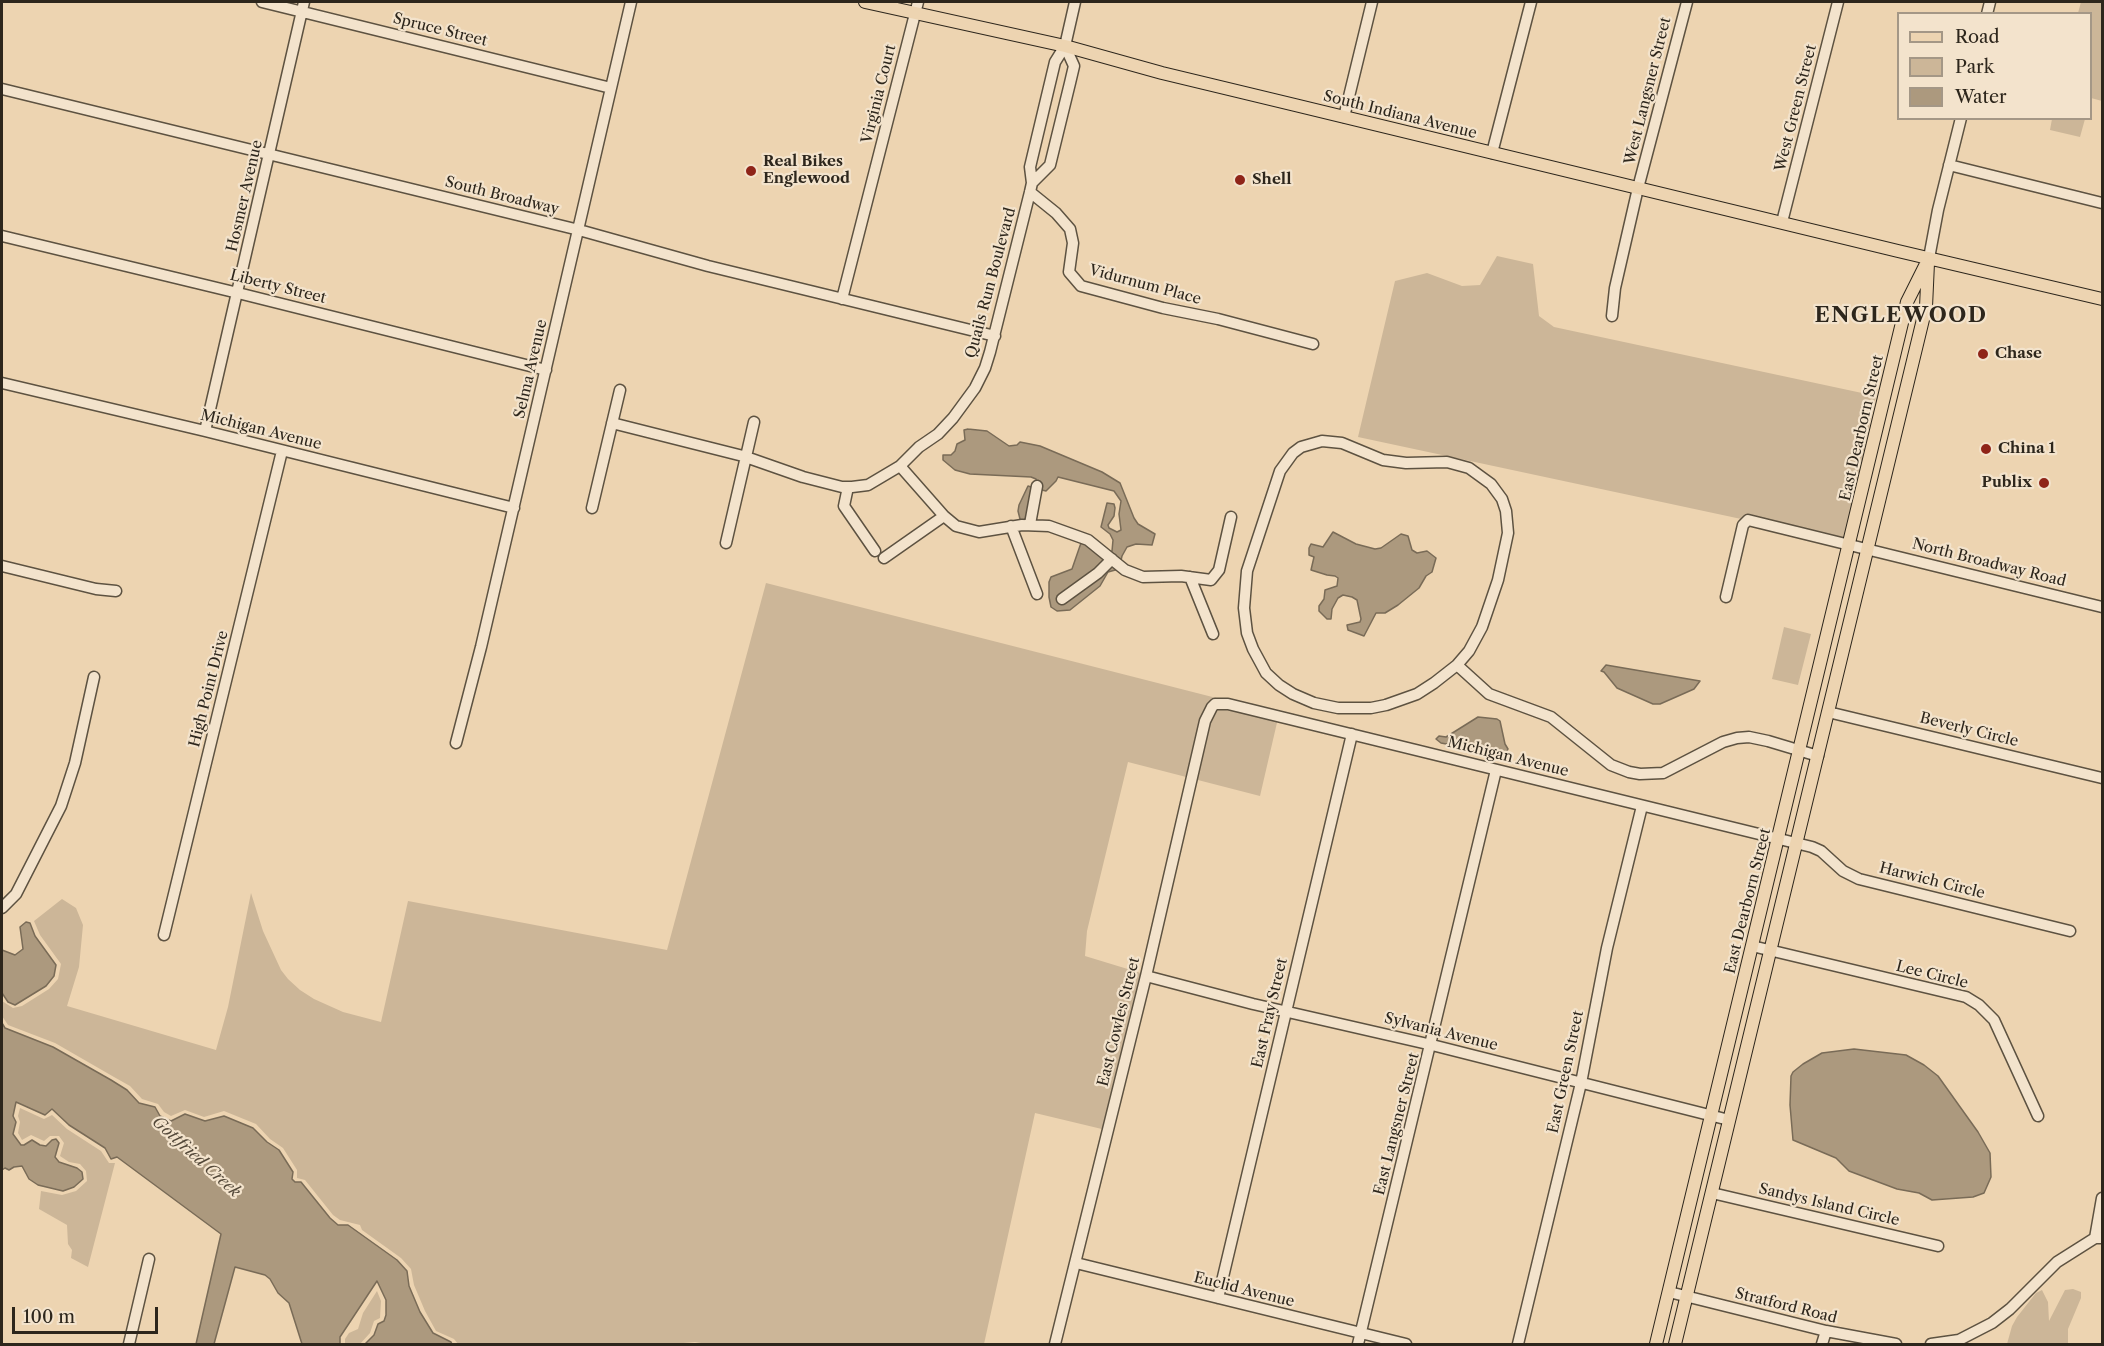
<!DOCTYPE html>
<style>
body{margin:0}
#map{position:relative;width:2104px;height:1346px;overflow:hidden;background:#edd4b1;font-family:"Libre Caslon Text",serif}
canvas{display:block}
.frame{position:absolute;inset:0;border:3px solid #2d261c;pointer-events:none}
.legend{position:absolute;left:1897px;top:12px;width:195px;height:108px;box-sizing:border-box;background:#f3e3cc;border:2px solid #a49786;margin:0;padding:8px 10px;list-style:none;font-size:18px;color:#2d261c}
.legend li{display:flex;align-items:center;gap:12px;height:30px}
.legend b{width:30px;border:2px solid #a49786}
.scale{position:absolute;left:12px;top:1307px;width:146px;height:27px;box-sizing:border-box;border:3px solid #2d261c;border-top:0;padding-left:8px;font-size:18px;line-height:21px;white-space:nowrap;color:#2d261c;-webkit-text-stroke:4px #f3e3cc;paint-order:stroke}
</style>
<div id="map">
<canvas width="2104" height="1346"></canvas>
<div class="frame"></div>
<ul class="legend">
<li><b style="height:8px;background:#edd4b1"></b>Road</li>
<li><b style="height:16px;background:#ccb698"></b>Park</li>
<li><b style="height:16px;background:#ac997e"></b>Water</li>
</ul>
<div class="scale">100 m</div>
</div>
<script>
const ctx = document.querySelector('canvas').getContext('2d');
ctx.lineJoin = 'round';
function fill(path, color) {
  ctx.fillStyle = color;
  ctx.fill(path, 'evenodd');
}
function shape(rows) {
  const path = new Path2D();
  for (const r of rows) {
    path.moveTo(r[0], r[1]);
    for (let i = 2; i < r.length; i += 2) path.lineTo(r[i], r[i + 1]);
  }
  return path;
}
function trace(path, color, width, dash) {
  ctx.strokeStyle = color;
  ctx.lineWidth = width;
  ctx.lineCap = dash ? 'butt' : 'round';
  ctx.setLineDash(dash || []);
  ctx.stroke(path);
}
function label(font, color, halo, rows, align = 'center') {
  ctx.font = font + ' "Libre Caslon Text",serif';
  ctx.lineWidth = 4.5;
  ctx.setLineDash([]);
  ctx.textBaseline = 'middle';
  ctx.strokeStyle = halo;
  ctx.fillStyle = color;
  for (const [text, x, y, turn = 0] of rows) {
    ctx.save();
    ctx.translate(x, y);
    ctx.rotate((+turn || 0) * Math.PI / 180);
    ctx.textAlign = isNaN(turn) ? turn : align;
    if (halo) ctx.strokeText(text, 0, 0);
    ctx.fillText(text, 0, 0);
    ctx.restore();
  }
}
fill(shape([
 [2081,2,2102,2,2102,101,2091,98,2090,14,2078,13],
 [2052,119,2085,119,2080,137,2050,130],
 [1497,256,1533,264,1539,316,1554,327,1876,396,1844,541,1358,437,1395,281,1427,273,1462,286,1480,285],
 [766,583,1279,714,1260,796,1128,762,1087,931,1085,956,1144,974,1106,1130,1035,1113,984,1344,707,1344,695,1342,672,1344,458,1344,454,1339,436,1331,425,1311,414,1285,411,1269,401,1258,362,1230,360,1225,340,1220,333,1215,305,1180,297,1178,297,1170,283,1148,270,1139,256,1124,224,1111,204,1117,185,1110,171,1116,164,1112,158,1104,142,1099,130,1086,114,1077,55,1043,8,1025,2,1016,2,1001,13,1008,22,1006,49,989,58,979,61,964,40,935,34,921,62,899,76,908,83,925,79,967,67,1006,216,1050,228,1007,251,893,263,931,281,970,288,979,300,990,314,999,343,1012,381,1022,408,901,667,950],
 [1784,627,1811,634,1798,685,1772,679],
 [20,1108,44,1119,52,1115,67,1129,101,1151,109,1163,115,1163,88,1267,71,1258,72,1250,68,1244,67,1225,39,1209,41,1191,62,1195,76,1191,87,1181,86,1171,80,1164,69,1162,60,1156,64,1143,59,1136,50,1136,44,1141,31,1135,22,1140,18,1133,20,1122,18,1116],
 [2073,1289,2081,1292,2081,1298,2068,1329,2068,1344,2007,1344,2012,1326,2017,1317,2036,1293,2042,1290,2048,1302,2049,1321,2065,1290],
 [377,1291,381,1301,380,1318,374,1321,370,1333,360,1344,345,1344,345,1339,349,1333,358,1329,363,1313]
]), '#ccb698');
const water = shape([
 [968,429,987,431,1009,446,1017,445,1020,442,1040,446,1102,472,1120,483,1134,518,1138,524,1155,534,1152,545,1136,544,1127,547,1122,556,1119,569,1108,572,1100,586,1070,610,1057,611,1051,607,1049,597,1049,582,1051,577,1072,569,1082,540,1107,554,1112,551,1113,540,1110,534,1101,527,1107,503,1114,504,1115,508,1114,516,1108,525,1109,528,1117,532,1121,530,1119,514,1121,501,1114,491,1058,477,1056,481,1046,491,1038,489,1032,521,1021,523,1018,511,1019,505,1028,486,1031,487,1037,483,1036,479,1031,477,970,474,955,470,943,460,943,455,951,455,955,451,957,444,965,440,964,430,968,429],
 [1333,532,1356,544,1375,549,1381,548,1401,534,1408,536,1412,550,1417,553,1427,551,1436,558,1432,572,1426,576,1419,588,1398,605,1385,613,1376,613,1364,636,1348,630,1347,625,1360,622,1361,619,1357,600,1352,597,1343,595,1338,598,1332,609,1331,619,1327,619,1319,611,1319,606,1324,599,1325,590,1337,586,1338,578,1335,576,1327,575,1311,570,1314,557,1309,555,1309,548,1311,544,1323,547,1333,532],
 [1606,665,1700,681,1694,689,1685,693,1660,704,1653,704,1617,688,1604,672,1601,671,1606,665],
 [1478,717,1497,719,1500,721,1505,744,1508,749,1505,755,1441,743,1436,739,1439,736,1446,737,1478,717],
 [26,922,30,923,35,936,56,965,54,976,46,986,15,1005,8,1002,2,993,2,950,15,955,23,949,20,927,26,922],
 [2,1023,5,1028,53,1047,111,1080,127,1090,139,1103,155,1107,160,1116,171,1121,185,1114,205,1121,224,1116,253,1128,267,1142,279,1150,293,1172,292,1179,295,1182,301,1182,330,1218,338,1225,348,1225,397,1260,407,1271,409,1286,420,1312,433,1333,451,1342,452,1344,365,1344,374,1335,378,1324,384,1321,386,1315,386,1300,377,1281,340,1337,340,1344,302,1344,289,1303,278,1293,270,1279,265,1275,235,1267,214,1344,196,1344,221,1234,117,1157,111,1159,105,1148,69,1125,52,1109,45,1115,16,1102,13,1116,16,1122,13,1134,21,1145,24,1145,32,1140,40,1145,46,1146,52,1140,56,1139,59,1143,55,1157,59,1162,77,1168,82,1172,83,1179,74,1187,63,1191,38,1185,29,1179,22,1166,14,1167,9,1170,5,1168,2,1170,2,1023],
 [1854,1049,1906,1055,1924,1065,1938,1076,1978,1132,1990,1153,1991,1177,1984,1193,1973,1197,1932,1200,1919,1193,1897,1189,1849,1171,1836,1158,1793,1140,1790,1105,1791,1076,1793,1072,1803,1064,1822,1053,1854,1049]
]);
fill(water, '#ac997e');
trace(water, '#796b57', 1.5);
const minor = shape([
 [262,2,611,88],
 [1987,14,1990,2],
 [2,89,579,230,708,266,995,336],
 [1344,117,1372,2],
 [1492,153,1531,2],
 [1949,165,2102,203],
 [1032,183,1050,165,1070,83,1074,66,1065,46],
 [1030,192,1056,213,1070,229,1073,243,1069,272,1081,286,1163,308,1218,319,1313,344],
 [1782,222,1838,2],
 [2,236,238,293,546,370],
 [1929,258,1938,210,1961,118],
 [842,299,918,2],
 [1612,316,1615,288,1638,188,1687,2],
 [2,383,205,431,514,508],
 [612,423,743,456,803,477,842,487,852,487,868,485,900,466,919,447,938,434,953,418,975,388,985,368,990,352,1030,192,1032,183,1030,167,1055,62,1065,46,1075,2],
 [205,431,304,2],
 [1322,441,1342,443,1383,460,1406,463,1447,462,1469,468,1491,484,1502,499,1506,511,1508,533,1498,580,1482,627,1469,651,1457,665,1434,683,1417,694,1386,705,1371,708,1338,708,1314,703,1293,694,1279,685,1266,673,1253,649,1247,633,1244,608,1247,571,1280,471,1293,453,1301,447,1322,441],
 [900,466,944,516,956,526,979,532,1022,525,1049,526,1088,540,1125,570,1143,577,1181,576,1211,580,1219,570,1231,517],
 [848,487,844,506,875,551],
 [592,508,620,390],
 [1030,524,1037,486],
 [1011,526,1037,594],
 [726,543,754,422],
 [884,558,944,516],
 [2,566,96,589,116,591],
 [1190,577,1213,634],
 [1726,597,1743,525,1748,520,2102,607],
 [1062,599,1098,573,1112,559],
 [1457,665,1489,694,1551,717,1611,765,1629,772,1640,774,1663,773,1723,742,1737,738,1749,737,1768,741,1818,756],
 [1828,712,2102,778],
 [456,743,481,647,631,2],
 [2,908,16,894,61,806,75,763,94,677],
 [164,935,282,451],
 [1752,946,1966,997,1979,1005,1994,1020,2038,1116],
 [1146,976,1253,1004,1432,1045,1729,1120],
 [1712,1193,1938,1246],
 [2095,1238,2102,1198],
 [1076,1263,1406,1344],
 [1669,1292,1826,1331,1896,1344],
 [1218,1298,1352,734],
 [129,1344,149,1259],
 [1055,1344,1146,976,1205,721,1212,707,1215,704,1228,704,1812,847,1821,851,1843,871,1859,879,2070,931],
 [1358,1344,1496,770],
 [1518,1344,1581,1083,1607,948,1642,806],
 [1822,1344,1826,1331],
 [1931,1344,1959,1340,1992,1323,2010,1309,2057,1262,2095,1238,2102,1238]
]);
const major = shape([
 [865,2,1065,46,1162,73,1295,105,1898,251,2102,299],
 [1656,1344,1907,302,1929,258],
 [1675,1344,1926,307,1928,263]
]);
trace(minor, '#5d5241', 13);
trace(major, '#2d261c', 14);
trace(minor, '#f3e3cc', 10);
trace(major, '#edd4b1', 12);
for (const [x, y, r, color] of [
 [751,171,6,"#8f2418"],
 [1240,180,6,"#8f2418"],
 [1983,354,6,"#8f2418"],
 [1986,449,6,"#8f2418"],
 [2044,483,6,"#8f2418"]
]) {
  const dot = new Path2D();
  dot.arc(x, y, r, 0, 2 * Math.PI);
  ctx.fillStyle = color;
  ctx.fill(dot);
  trace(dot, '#f3e3cc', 2);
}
label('15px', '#2d261c', '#f3e3cc', [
 ["Spruce Street",440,30,14],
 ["West Langsner Street",1648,91,-76],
 ["Virginia Court",879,94,-76],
 ["West Green Street",1796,108,-76],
 ["South Indiana Avenue",1400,115,14],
 ["Hosmer Avenue",245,196,-77],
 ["South Broadway",502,196,14],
 ["Quails Run Boulevard",991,283,-75],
 ["Vidurnum Place",1145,285,15],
 ["Liberty Street",278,287,14],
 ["Selma Avenue",531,369,-77],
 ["East Dearborn Street",1862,428,-77],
 ["Michigan Avenue",261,430,14],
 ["North Broadway Road",1989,563,14],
 ["High Point Drive",209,689,-76],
 ["Beverly Circle",1969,730,14],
 ["Michigan Avenue",1508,757,14],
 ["Harwich Circle",1932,881,14],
 ["East Dearborn Street",1748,901,-76],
 ["Lee Circle",1932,975,14],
 ["East Fray Street",1270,1013,-77],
 ["East Cowles Street",1119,1022,-76],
 ["Sylvania Avenue",1441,1032,14],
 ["East Green Street",1566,1072,-78],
 ["East Langsner Street",1397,1124,-76],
 ["Sandys Island Circle",1829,1205,13],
 ["Euclid Avenue",1244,1290,14],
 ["Stratford Road",1786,1306,14]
]);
label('bold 15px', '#2d261c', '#f3e3cc', [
 ["Real Bikes",763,162],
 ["Englewood",763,179],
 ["Shell",1252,180],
 ["Chase",1995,354],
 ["China 1",1998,449],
 ["Publix",2032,483,"right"]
], 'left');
label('italic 16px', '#534839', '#f3e3cc', [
 ["Gottfried Creek",196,1157,42]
]);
ctx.letterSpacing = '1.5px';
label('bold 21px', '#2d261c', '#f3e3cc', [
 ["ENGLEWOOD",1901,316]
]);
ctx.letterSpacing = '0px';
</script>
